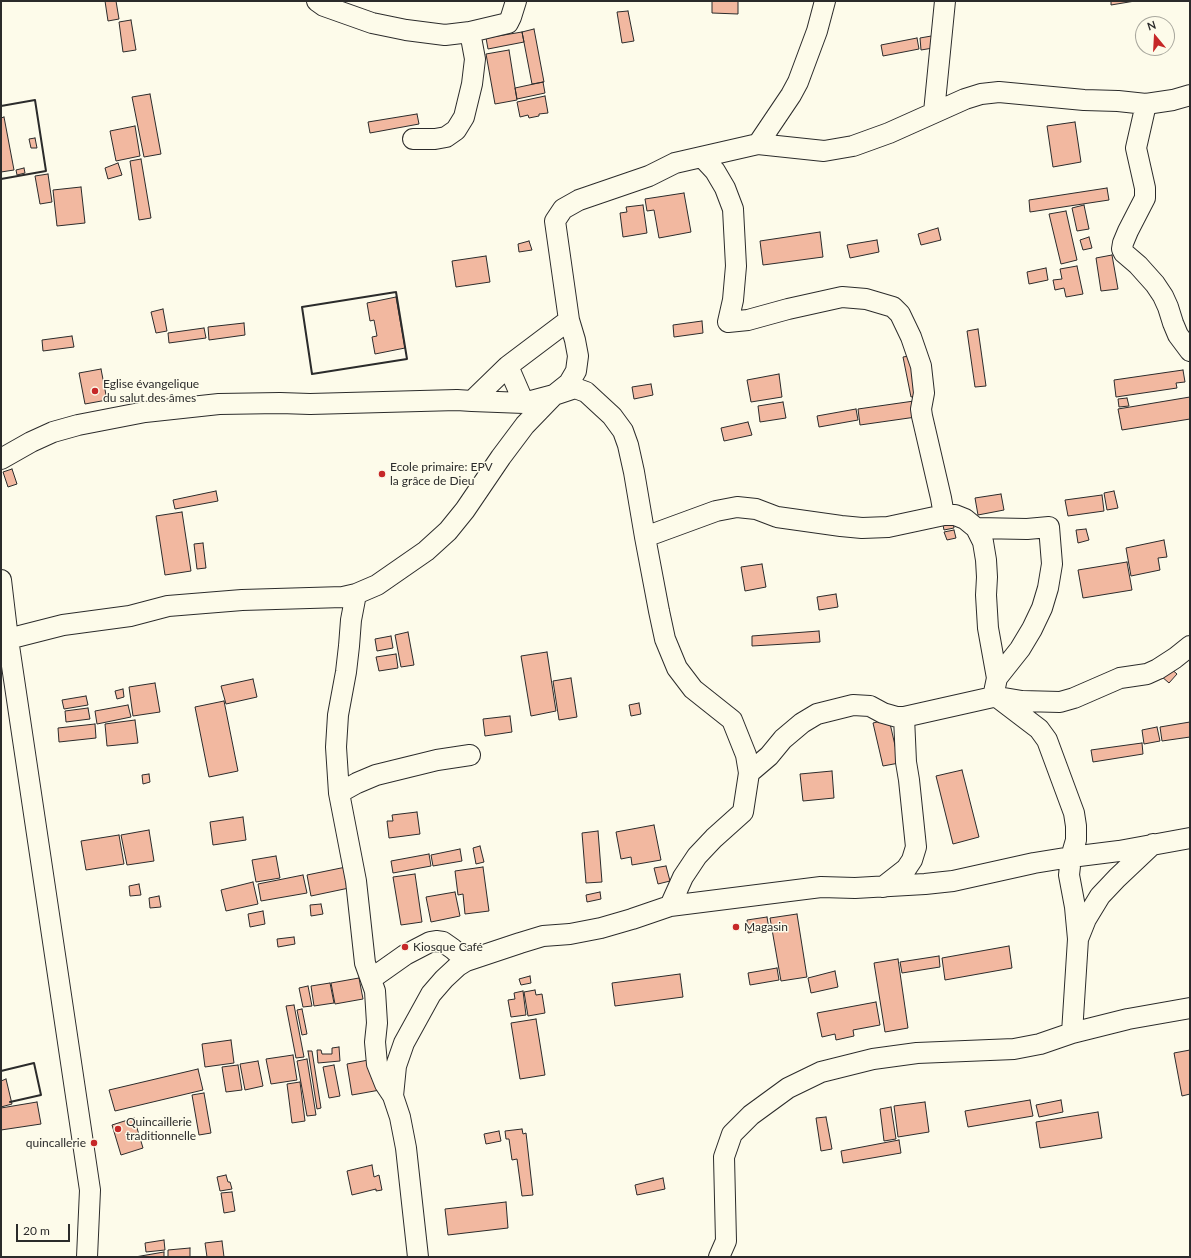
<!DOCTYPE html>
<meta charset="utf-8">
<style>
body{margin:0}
#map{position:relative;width:1191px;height:1258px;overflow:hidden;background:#fdfbea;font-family:Lato,sans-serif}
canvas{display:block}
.frame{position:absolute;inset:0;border:2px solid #2b2b2b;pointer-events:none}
.north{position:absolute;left:1135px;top:16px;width:40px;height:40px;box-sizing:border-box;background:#fdfbea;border:1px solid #a9a89e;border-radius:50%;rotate:342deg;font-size:11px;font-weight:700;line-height:16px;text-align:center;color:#2b2b2b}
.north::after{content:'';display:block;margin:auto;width:14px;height:18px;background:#c62828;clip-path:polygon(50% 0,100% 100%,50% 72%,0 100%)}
.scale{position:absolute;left:16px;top:1224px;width:54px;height:18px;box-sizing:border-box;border:2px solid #2b2b2b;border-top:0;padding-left:5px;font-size:12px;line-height:14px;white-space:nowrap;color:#2b2b2b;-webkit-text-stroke:3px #fdfbea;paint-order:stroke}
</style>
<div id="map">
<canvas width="1191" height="1258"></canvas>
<div class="frame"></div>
<div class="north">N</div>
<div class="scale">20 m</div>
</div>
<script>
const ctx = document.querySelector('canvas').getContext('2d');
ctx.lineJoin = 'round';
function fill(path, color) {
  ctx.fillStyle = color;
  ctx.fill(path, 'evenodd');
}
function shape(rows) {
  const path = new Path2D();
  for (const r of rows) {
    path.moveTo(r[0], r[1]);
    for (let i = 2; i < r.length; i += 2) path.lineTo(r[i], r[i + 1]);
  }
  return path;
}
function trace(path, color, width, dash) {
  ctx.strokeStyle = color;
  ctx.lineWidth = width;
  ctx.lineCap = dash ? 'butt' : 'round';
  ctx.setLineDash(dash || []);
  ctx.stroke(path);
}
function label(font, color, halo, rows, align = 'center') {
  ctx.font = font + ' Lato,sans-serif';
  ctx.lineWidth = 3;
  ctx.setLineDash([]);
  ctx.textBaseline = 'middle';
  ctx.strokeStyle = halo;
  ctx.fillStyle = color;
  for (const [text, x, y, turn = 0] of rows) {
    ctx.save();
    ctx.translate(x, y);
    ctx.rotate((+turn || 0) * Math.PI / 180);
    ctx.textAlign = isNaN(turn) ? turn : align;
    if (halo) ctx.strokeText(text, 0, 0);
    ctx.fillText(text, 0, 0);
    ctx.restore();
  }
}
const building = shape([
 [105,1,116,1,119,19,108,21,105,1],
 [712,1,738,1,738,14,712,13,712,1],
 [1111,1,1135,1,1111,5,1111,1],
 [628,11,634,41,622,43,617,12,628,11],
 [131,20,136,50,123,52,119,22,131,20],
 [534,29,544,82,532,84,522,32,534,29],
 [522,32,524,42,488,49,486,38,522,32],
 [937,35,939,47,921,50,920,38,937,35],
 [917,38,919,49,883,56,881,45,917,38],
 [509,50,517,100,495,104,486,54,509,50],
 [543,82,545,93,517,99,515,88,543,82],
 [150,94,161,154,144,157,132,97,150,94],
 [545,96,548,113,539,114,539,116,529,118,528,115,520,117,517,102,545,96],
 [417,114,419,124,370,133,368,122,417,114],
 [4,117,14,170,1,172,1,118,4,117],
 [1075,122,1081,162,1053,167,1047,126,1075,122],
 [135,126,140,156,116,161,110,131,135,126],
 [35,138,37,148,31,148,29,139,35,138],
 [141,159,151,218,139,220,130,161,141,159],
 [118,163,122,175,108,179,105,168,118,163],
 [24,168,25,173,17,175,16,170,24,168],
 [48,174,52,202,40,204,35,176,48,174],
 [81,187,85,223,57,226,53,190,81,187],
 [1107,188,1109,200,1030,212,1029,200,1107,188],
 [684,193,691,232,659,238,654,210,647,211,645,199,684,193],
 [643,205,647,233,623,237,620,213,627,212,626,207,643,205],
 [1084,205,1089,229,1077,231,1072,208,1084,205],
 [1066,211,1077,260,1061,264,1049,214,1066,211],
 [938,228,941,240,921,245,918,234,938,228],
 [820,232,823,257,763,265,760,241,820,232],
 [1089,237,1092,248,1083,250,1080,240,1089,237],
 [877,240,879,252,850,258,847,245,877,240],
 [529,241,532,250,519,252,518,244,529,241],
 [1112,255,1118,289,1101,291,1096,258,1112,255],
 [486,256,490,282,456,287,452,261,486,256],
 [1077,266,1083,294,1066,297,1064,288,1055,290,1053,280,1062,279,1060,269,1077,266],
 [1046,268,1048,280,1029,284,1027,272,1046,268],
 [396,297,405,348,375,354,372,337,377,336,374,320,370,321,367,303,396,297],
 [163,309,167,331,156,333,151,312,163,309],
 [702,321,703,333,674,337,673,325,702,321],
 [244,323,245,335,209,340,208,327,244,323],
 [204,328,206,338,169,343,168,333,204,328],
 [978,329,986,386,975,387,967,331,978,329],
 [72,336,74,347,43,351,42,340,72,336],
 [915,355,923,395,911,397,903,357,915,355],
 [101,369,107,400,85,404,79,373,101,369],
 [1183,370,1185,382,1176,383,1177,388,1116,397,1114,380,1183,370],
 [779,374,782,397,751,402,747,380,779,374],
 [651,384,653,395,634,399,632,387,651,384],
 [1190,397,1190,419,1122,430,1118,409,1190,397],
 [1127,398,1129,406,1119,407,1118,399,1127,398],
 [914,401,916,417,860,425,858,409,914,401],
 [783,402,786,418,760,422,758,406,783,402],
 [856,409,858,420,819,427,817,416,856,409],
 [748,422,752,435,724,441,721,428,748,422],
 [12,469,17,484,8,487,3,472,12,469],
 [216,491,218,501,175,509,173,500,216,491],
 [1114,491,1118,508,1107,510,1104,493,1114,491],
 [1001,494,1004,510,978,515,975,498,1001,494],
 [1102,495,1104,511,1068,516,1065,500,1102,495],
 [182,512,191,571,165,575,156,516,182,512],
 [952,517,954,528,944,530,942,520,952,517],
 [1086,529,1089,540,1078,543,1076,530,1086,529],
 [954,530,956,538,947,540,944,532,954,530],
 [1164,540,1167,557,1158,558,1160,570,1131,576,1126,548,1164,540],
 [203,543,206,568,197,569,194,544,203,543],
 [1127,562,1132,590,1083,598,1078,570,1127,562],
 [762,564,766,587,745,591,741,567,762,564],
 [836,594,838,607,819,610,817,597,836,594],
 [819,631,820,642,752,646,752,636,819,631],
 [408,632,414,665,401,667,395,635,408,632],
 [391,636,393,648,377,651,375,639,391,636],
 [547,652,556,711,531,716,521,656,547,652],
 [396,654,398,668,379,671,376,657,396,654],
 [1169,667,1177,674,1169,683,1161,676,1169,667],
 [571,678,577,717,559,720,553,681,571,678],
 [253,679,257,697,226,704,221,686,253,679],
 [155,683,160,712,133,716,129,687,155,683],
 [123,689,124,697,117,699,115,691,123,689],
 [86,696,88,705,64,709,62,700,86,696],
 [224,701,238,771,209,777,195,707,224,701],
 [639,703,641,714,631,716,629,705,639,703],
 [128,705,131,717,97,724,95,711,128,705],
 [88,708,90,719,66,722,65,711,88,708],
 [510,716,512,732,485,736,483,719,510,716],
 [889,719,899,763,883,766,873,723,889,719],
 [135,720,138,743,107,746,105,724,135,720],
 [1190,722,1190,737,1162,741,1160,727,1190,722],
 [95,724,96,738,59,742,58,728,95,724],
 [1157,727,1160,741,1144,744,1142,730,1157,727],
 [1142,743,1143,754,1093,762,1091,750,1142,743],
 [962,770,979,837,953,844,936,776,962,770],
 [832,771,834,798,803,801,800,774,832,771],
 [149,774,150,782,143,784,142,775,149,774],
 [417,812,420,834,389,838,387,821,393,821,392,815,417,812],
 [243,817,246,840,213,845,210,822,243,817],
 [654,825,661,860,632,865,631,857,621,859,616,832,654,825],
 [149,830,154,861,127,865,121,835,149,830],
 [598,831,602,882,586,883,582,833,598,831],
 [119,835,124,864,86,870,81,841,119,835],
 [480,846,484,862,476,864,473,848,480,846],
 [460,849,462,861,433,866,431,855,460,849],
 [429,854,431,866,393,873,391,861,429,854],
 [276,856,280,878,256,882,252,860,276,856],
 [666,866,670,881,658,884,654,868,666,866],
 [346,867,349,888,311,896,307,875,346,867],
 [483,867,489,911,465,914,463,894,458,895,455,871,483,867],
 [415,874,422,922,401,925,393,877,415,874],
 [303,875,307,893,261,901,258,884,303,875],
 [253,882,258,904,226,911,221,890,253,882],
 [139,884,141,895,130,896,129,886,139,884],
 [455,892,460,916,431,922,426,897,455,892],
 [600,892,601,899,587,902,586,895,600,892],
 [159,896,161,907,150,908,149,898,159,896],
 [321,904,323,914,311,916,310,905,321,904],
 [263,911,265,924,250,927,248,914,263,911],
 [797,914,807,977,781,981,770,918,797,914],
 [767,917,769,929,748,933,747,920,767,917],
 [294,937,295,944,278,947,277,939,294,937],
 [1009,946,1012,968,945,980,942,958,1009,946],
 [939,956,940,967,902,973,900,962,939,956],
 [898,959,908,1028,885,1032,874,963,898,959],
 [777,968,779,980,750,985,748,973,777,968],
 [835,971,838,987,811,993,808,978,835,971],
 [680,974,683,997,615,1006,612,983,680,974],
 [530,976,531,983,521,985,519,979,530,976],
 [359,978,363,999,335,1004,331,983,359,978],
 [330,983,334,1003,314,1006,311,986,330,983],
 [308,986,312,1006,303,1007,299,988,308,986],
 [535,990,536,995,542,994,545,1013,528,1016,524,992,535,990],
 [523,991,526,1015,511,1017,508,1000,515,999,514,993,523,991],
 [876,1002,880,1025,853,1030,854,1036,836,1040,835,1034,822,1037,817,1013,876,1002],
 [294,1005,304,1057,296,1058,286,1006,294,1005],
 [302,1009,307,1034,302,1035,297,1010,302,1009],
 [536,1019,545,1075,520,1079,511,1023,536,1019],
 [231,1040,234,1063,205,1067,202,1044,231,1040],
 [339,1047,340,1061,318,1063,317,1050,321,1050,322,1054,332,1054,332,1048,339,1047],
 [1190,1050,1190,1094,1182,1096,1174,1053,1190,1050],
 [308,1051,312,1051,321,1108,317,1109,308,1051],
 [293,1055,297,1080,271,1084,266,1059,293,1055],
 [307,1059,316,1115,307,1116,297,1061,307,1059],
 [374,1059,380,1090,352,1095,347,1064,374,1059],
 [258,1061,263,1086,245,1090,240,1064,258,1061],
 [238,1065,242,1090,226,1092,222,1067,238,1065],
 [334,1065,340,1096,329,1098,323,1067,334,1065],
 [198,1069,203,1090,115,1111,109,1090,198,1069],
 [6,1079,12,1104,1,1107,1,1081,6,1079],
 [300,1082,305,1121,292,1123,287,1084,300,1082],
 [204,1093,211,1133,199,1135,192,1095,204,1093],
 [1030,1100,1033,1116,968,1127,965,1111,1030,1100],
 [1061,1100,1063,1112,1039,1117,1036,1105,1061,1100],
 [37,1102,41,1124,1,1130,1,1108,37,1102],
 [925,1102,929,1132,898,1137,894,1106,925,1102],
 [891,1107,896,1139,884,1141,880,1109,891,1107],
 [1098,1112,1102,1138,1040,1148,1036,1122,1098,1112],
 [826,1117,832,1149,821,1151,816,1118,826,1117],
 [134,1118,143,1148,121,1155,112,1125,134,1118],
 [522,1129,523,1134,526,1133,533,1195,522,1196,517,1159,512,1160,509,1139,506,1139,505,1131,522,1129],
 [499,1131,501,1141,486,1144,484,1134,499,1131],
 [899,1140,901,1153,843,1163,841,1151,899,1140],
 [372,1165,374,1177,379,1175,382,1190,376,1191,376,1189,352,1195,347,1171,372,1165],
 [226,1175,228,1182,230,1182,232,1189,220,1191,217,1177,226,1175],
 [663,1178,665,1189,637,1195,635,1185,663,1178],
 [232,1192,235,1211,224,1213,221,1193,232,1192],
 [506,1202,508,1228,448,1235,445,1209,506,1202],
 [164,1240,165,1250,146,1252,145,1243,164,1240],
 [222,1241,224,1257,207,1257,205,1243,222,1241],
 [190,1248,190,1257,168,1257,168,1250,190,1248],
 [164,1252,164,1257,135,1257,164,1252]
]);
fill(building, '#f2b8a0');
trace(building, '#2b2b2b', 1);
const minor = shape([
 [317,1,324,6,372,23,406,30,445,35,470,32,508,23,511,17,516,1],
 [1146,104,1136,148,1145,188,1145,198,1128,231,1123,243,1122,249,1124,253,1138,265,1155,284,1163,296,1168,307,1173,323,1178,335,1190,351],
 [934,112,945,1],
 [413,139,435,139,446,137,456,130,464,117,472,84,475,59,470,32],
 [758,144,791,95,798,82,817,31,825,1],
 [702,157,715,171,725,188,733,209,736,266,733,300,728,322,748,320,788,309,842,297,866,299,893,307,900,314,911,337,921,366,924,393,921,409,922,416,941,498,944,515],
 [508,366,524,403],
 [472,401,524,403,554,395,575,388,586,392,612,416,623,431,628,445,634,472,645,537,659,611,665,639,677,668,693,689,732,720,746,755,749,773,743,812,714,838,697,856,683,877,670,906],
 [1,459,31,442,53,432,78,425,145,412,219,404,280,403,310,404,457,400,472,401,508,366,569,320,555,221,563,209,579,200,649,176,675,163,758,144,824,151,853,146,889,133,965,99,981,94,999,92,1084,100,1118,101,1146,104,1173,100,1190,95],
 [976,528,983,542,986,560,987,577,986,595,988,628,997,678],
 [645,537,716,511,737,507,756,509,777,517,841,526,862,528,888,527,944,515,955,515,965,519,976,528,1027,529,1049,527,1052,564,1048,588,1042,608,1032,629,1020,649,997,678,993,697,904,717,897,717,883,713,870,706,853,705,817,714,802,723,783,739,769,756,749,773],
 [1,580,8,639,90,1190,87,1257],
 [356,594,351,620,349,646,346,672,338,715,336,747,339,793,356,881,365,963,375,991,377,1023,375,1042,377,1064,385,1084,393,1096],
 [8,639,63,625,130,616,168,606,242,600,343,597,356,594,377,585,426,551,448,531,465,510,501,457,525,425,554,395,569,383,576,371,578,356,575,340,569,320],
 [997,697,1039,729,1047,740,1074,813,1076,826,1076,840,1071,857,1069,875,1075,907,1078,939],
 [998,697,1022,701,1060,702,1074,698,1120,678,1147,674,1158,669,1175,658,1190,646],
 [339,793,357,783,376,775,437,760,470,755],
 [883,887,906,869,912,860,916,847,909,780,906,762,904,717],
 [371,979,405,955,430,942,436,941,443,942,453,949,466,961],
 [1072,1033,1078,939,1086,919,1100,896,1117,878,1153,844],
 [418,1257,406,1148,400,1117,393,1096,396,1066,404,1043,431,994,444,979,458,966,466,961,520,943,543,936,570,934,601,928,632,919,670,906,821,887,855,888,925,884,953,881,1034,863,1071,857,1119,851,1190,838],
 [719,1257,726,1241,724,1157,732,1134,751,1115,788,1088,821,1072,873,1059,917,1053,1014,1049,1040,1044,1072,1033,1128,1019,1190,1008]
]);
trace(minor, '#2b2b2b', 22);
trace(minor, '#fdfbea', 20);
trace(shape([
 [1,106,35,100,46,171,1,179],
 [396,292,407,359,312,374,302,307,396,292],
 [1,1071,34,1063,41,1095,10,1102]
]), '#2b2b2b', 2);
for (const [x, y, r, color] of [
 [95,391,4,"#c62828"],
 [382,474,4,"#c62828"],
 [736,927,4,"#c62828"],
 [405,947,4,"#c62828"],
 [118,1129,4,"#c62828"],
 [94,1143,4,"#c62828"]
]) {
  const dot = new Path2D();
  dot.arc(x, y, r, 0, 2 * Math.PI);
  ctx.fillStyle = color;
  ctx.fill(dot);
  trace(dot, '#fdfbea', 1.5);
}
label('12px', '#2b2b2b', '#fdfbea', [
 ["Eglise évangelique",103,384],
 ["du salut des âmes",103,398],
 ["Ecole primaire: EPV",390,467],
 ["la grâce de Dieu",390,481],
 ["Magasin",744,927],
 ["Kiosque Café",413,947],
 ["Quincaillerie",126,1122],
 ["traditionnelle",126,1136],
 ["quincallerie",86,1143,"right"]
], 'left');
</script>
